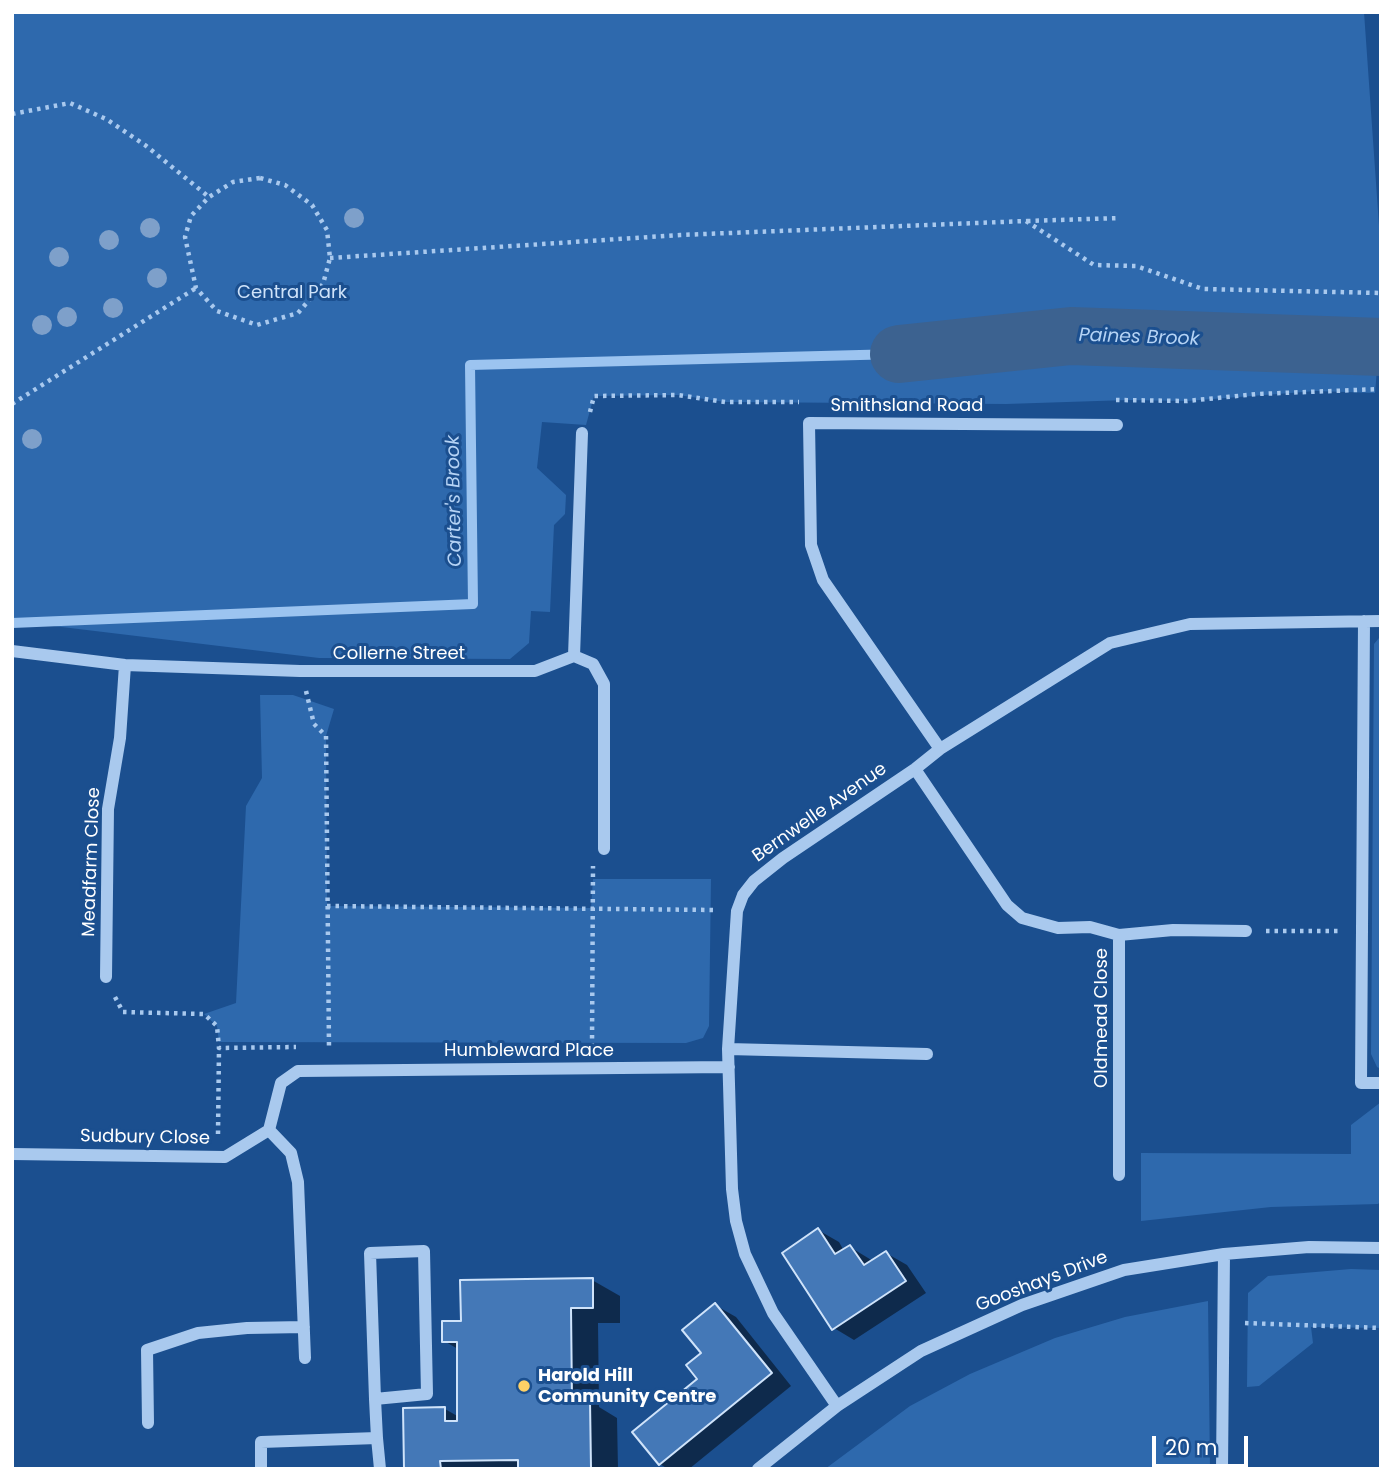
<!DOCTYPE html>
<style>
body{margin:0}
#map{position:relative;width:1393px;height:1481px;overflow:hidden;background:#1b4f8f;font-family:Poppins,sans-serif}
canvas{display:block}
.frame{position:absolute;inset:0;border:14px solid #fff;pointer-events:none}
.scale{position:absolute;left:1152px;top:1436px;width:96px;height:32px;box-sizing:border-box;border:4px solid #fff;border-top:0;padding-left:9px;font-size:21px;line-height:24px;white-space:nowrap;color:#fff;-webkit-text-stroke:5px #1b4f8f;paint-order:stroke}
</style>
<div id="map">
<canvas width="1393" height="1481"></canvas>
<div class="frame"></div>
<div class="scale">20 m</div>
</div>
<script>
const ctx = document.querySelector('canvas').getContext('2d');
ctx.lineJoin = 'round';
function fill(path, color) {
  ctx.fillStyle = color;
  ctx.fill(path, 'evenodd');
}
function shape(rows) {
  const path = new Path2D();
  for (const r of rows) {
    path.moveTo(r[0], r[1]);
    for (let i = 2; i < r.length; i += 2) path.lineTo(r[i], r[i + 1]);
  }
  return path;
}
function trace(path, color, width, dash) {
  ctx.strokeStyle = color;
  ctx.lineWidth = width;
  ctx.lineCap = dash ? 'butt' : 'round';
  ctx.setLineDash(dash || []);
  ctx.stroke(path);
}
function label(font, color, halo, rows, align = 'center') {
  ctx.font = font + ' Poppins,sans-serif';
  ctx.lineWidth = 6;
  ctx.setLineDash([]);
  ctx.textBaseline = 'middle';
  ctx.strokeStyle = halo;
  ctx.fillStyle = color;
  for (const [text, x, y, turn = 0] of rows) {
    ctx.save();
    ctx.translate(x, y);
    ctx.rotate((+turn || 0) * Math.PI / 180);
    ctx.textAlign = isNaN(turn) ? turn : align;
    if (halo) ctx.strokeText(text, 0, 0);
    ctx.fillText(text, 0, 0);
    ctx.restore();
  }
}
fill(shape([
 [12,12,1364,12,1381,254,1381,322,1375,393,1316,391,1187,401,1128,400,1006,404,725,402,678,395,594,396,586,425,542,422,537,468,566,495,565,514,554,525,550,612,531,611,529,643,510,659,319,658,12,621],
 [1379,638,1381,638,1381,1069,1377,1067,1371,1054,1374,644],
 [260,695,293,695,334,709,326,736,327,906,591,908,593,879,711,879,709,1026,703,1038,686,1043,219,1042,217,1026,204,1014,236,1003,246,806,262,778],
 [1381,1102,1381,1201,1378,1204,1271,1207,1141,1221,1141,1153,1351,1154,1351,1125],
 [1351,1269,1381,1270,1381,1328,1311,1327,1313,1343,1259,1386,1247,1387,1248,1293,1268,1276],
 [1208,1301,1210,1469,825,1469,910,1406,970,1374,1055,1338,1125,1317]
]), '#2e69ad');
fill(shape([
 [818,1230,839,1242,844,1251,850,1247,873,1261,886,1253,907,1265,926,1293,854,1340,834,1328],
 [592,1280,620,1296,620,1323,598,1323,599,1407,617,1418,618,1469,406,1469,445,1409,459,1417,458,1349,444,1341,463,1322],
 [715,1305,736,1317,791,1386,689,1469,668,1469,660,1464,700,1379]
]), '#0007');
trace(shape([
 [12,623,473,604,470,365,899,354]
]), '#9cc4f0', 10);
trace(shape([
 [899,354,1071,336,1381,347]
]), '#3c6290', 58);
const building = shape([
 [818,1228,835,1254,850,1245,864,1265,886,1251,906,1281,832,1330,782,1253,818,1228],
 [593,1278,593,1308,571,1308,572,1401,590,1401,591,1468,518,1469,518,1460,440,1461,441,1469,404,1469,403,1408,445,1407,445,1421,457,1421,457,1342,442,1342,442,1321,461,1321,460,1280,593,1278],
 [715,1303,772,1373,659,1465,632,1432,697,1379,686,1365,701,1353,682,1330,715,1303]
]);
fill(building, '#4478b7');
trace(building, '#cfe3fa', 2);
trace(shape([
 [12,114,70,103,106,119,145,145,209,197],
 [260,178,285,185,312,205,327,230,330,258,323,284,298,313,257,325,217,311,196,288,185,237,191,216,209,197,233,182,260,178],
 [1027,221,1120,218],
 [330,258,680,235,1026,221,1094,265,1136,266,1203,289,1381,293],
 [1116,400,1187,401,1257,394,1381,389],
 [12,404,196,288],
 [590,412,594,396,678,395,725,402,799,402],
 [306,691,314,724,326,736,329,1048],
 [327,906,715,910],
 [1266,931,1341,931],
 [115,997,123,1012,204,1014,217,1026,219,1048,296,1047],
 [592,1047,593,866],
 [218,1134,219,1048],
 [1245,1323,1381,1328]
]), '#a9c9ee', 4.5, [3.5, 5]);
trace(shape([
 [1364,621,1361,1083,1381,1083],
 [12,651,125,665,300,671,535,671,574,656,593,664,604,684,604,849],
 [574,656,582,433],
 [940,749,823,580,811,545,809,423,1117,425],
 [915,769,1007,905,1022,918,1058,928,1090,927,1119,935,1119,1175],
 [1119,935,1173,930,1246,931],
 [106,977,108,809,120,738,125,665],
 [728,1049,927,1054],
 [269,1130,291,1153,298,1182,305,1358],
 [12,1154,225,1157,269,1130,281,1083,298,1071,729,1067],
 [375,1399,427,1394,424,1251,370,1253,375,1399,377,1438,380,1469],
 [837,1406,773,1313,745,1254,736,1221,732,1189,728,1049,737,911,743,895,754,881,783,858,915,769,940,749,1110,643,1190,624,1381,621],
 [148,1423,147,1350,198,1333,247,1328,304,1327],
 [261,1469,261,1442,377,1438],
 [758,1469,837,1406,921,1351,1022,1305,1124,1270,1224,1254,1309,1247,1381,1248],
 [1222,1469,1224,1254]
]), '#a9c9ee', 12);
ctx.fillStyle = '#7ea0ca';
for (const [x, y] of [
 [354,218],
 [150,228],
 [109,240],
 [59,257],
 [157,278],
 [113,308],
 [67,317],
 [42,325],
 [32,439]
]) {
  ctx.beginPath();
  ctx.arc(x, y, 10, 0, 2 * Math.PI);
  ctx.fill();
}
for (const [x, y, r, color] of [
 [524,1386,7,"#ffd166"]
]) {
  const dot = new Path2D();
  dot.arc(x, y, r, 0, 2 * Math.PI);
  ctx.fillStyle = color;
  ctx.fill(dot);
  trace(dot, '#1b4f8f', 2.5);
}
label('18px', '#cfe3fa', '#1b4f8f', [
 ["Central Park",292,293]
]);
label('18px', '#fff', '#1b4f8f', [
 ["Smithsland Road",907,406],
 ["Collerne Street",399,654],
 ["Bernwelle Avenue",820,813,-35],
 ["Meadfarm Close",92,862,-88],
 ["Oldmead Close",1102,1018,-90],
 ["Humbleward Place",529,1051],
 ["Sudbury Close",145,1138,1],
 ["Gooshays Drive",1042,1282,-21]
]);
label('bold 18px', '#fff', '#1b4f8f', [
 ["Harold Hill",538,1376],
 ["Community Centre",538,1397]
], 'left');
label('italic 19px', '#b5d3f5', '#1b4f8f', [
 ["Paines Brook",1139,338,2],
 ["Carter's Brook",455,501,-91]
]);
</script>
